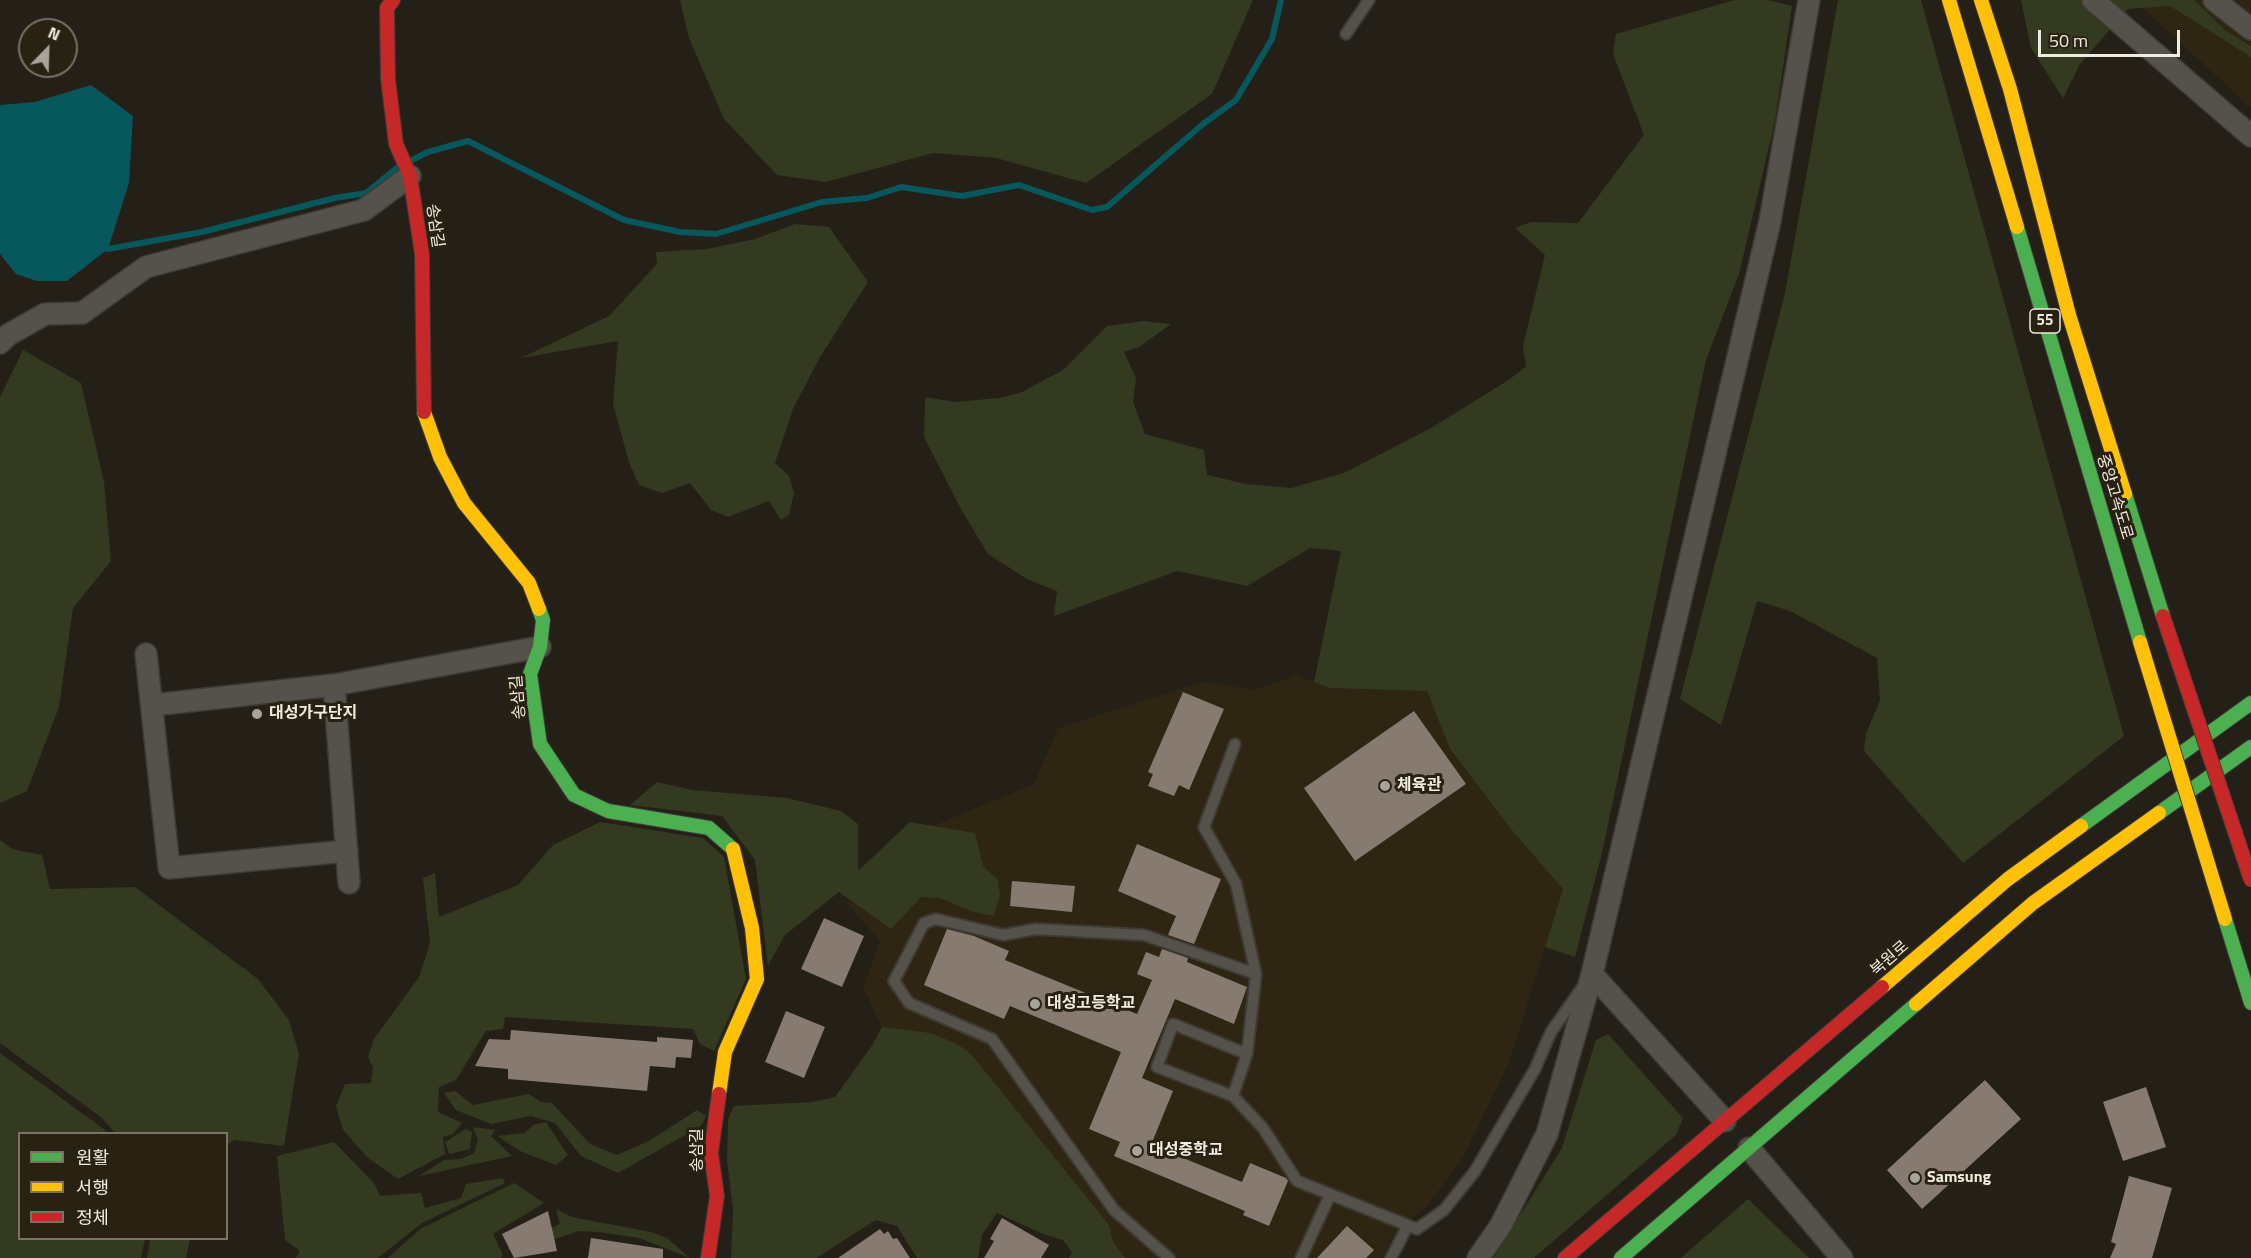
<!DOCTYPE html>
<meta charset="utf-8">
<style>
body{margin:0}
#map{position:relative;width:2251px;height:1258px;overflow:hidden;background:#242018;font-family:"Titillium Web","Noto Sans KR",sans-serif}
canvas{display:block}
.legend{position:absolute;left:18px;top:1132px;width:210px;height:108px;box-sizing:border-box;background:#292213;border:2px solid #797265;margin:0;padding:8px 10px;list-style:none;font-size:18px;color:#f0ebe1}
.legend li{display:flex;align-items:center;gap:12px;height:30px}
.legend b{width:30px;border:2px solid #797265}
.north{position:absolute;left:18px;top:18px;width:60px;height:60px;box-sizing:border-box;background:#292213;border:2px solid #797265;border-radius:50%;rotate:23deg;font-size:16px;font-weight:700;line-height:24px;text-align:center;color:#f0ebe1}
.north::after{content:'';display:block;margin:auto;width:21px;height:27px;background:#a9a49b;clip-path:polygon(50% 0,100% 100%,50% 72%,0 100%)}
.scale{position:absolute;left:2038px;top:30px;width:142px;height:27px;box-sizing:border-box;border:3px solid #f0ebe1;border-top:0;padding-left:8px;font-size:18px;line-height:21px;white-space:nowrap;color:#f0ebe1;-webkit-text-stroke:4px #292213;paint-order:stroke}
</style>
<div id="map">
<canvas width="2251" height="1258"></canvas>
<ul class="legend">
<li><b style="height:8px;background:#4caf50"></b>원활</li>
<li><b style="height:8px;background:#ffc107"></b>서행</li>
<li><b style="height:8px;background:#c62828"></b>정체</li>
</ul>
<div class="north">N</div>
<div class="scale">50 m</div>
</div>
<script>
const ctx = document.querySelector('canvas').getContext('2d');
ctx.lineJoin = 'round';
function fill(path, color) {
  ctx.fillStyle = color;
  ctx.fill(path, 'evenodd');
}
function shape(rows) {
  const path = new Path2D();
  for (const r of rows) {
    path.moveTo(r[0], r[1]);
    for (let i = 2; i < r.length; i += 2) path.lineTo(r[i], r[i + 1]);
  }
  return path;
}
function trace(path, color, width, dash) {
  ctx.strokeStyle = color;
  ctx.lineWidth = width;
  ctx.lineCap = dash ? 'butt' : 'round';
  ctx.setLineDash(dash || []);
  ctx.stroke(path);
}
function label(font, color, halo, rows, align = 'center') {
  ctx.font = font + ' "Titillium Web","Noto Sans KR",sans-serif';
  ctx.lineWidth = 6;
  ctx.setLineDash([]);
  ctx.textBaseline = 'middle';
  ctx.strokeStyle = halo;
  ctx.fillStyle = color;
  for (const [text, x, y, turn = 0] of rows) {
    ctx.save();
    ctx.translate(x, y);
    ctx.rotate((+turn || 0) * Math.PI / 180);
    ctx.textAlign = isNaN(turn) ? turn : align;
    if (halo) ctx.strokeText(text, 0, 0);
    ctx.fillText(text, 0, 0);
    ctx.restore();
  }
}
fill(shape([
 [2134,0,2251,0,2251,106,2248,105],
 [1297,675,1330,688,1427,691,1450,749,1511,829,1563,889,1510,1060,1464,1156,1428,1205,1393,1236,1383,1258,1121,1258,931,1033,882,1027,863,987,880,941,847,903,911,835,1034,784,1058,728,1203,682,1254,690]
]), '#2e2612');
fill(shape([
 [680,0,1253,0,1212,94,1086,183,996,158,933,153,826,182,777,175,724,119,689,38],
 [1735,0,1768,0,1792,6,1775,121,1739,274,1706,360,1602,853,1575,957,1545,947,1563,889,1511,829,1450,749,1427,691,1330,688,1314,682,1341,551,1310,548,1247,586,1177,571,1054,616,1057,591,1027,579,988,554,962,511,924,437,925,397,955,402,999,398,1020,393,1063,370,1107,326,1143,321,1171,324,1139,347,1124,352,1136,378,1133,402,1145,434,1204,450,1207,475,1246,484,1291,488,1344,473,1431,428,1507,381,1526,367,1523,346,1545,255,1515,228,1531,222,1578,223,1644,135,1613,54,1616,34],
 [1838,0,1921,0,2124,736,1963,863,1864,751,1866,734,1880,700,1877,658,1790,611,1757,601,1721,725,1680,699,1785,293],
 [2021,0,2194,0,2226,31,2251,46,2251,57,2170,6,2128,9,2080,64,2063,98,2031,48],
 [795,224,829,227,868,282,820,357,793,409,775,463,789,476,794,493,789,515,781,520,769,501,728,517,711,510,690,483,662,493,639,485,629,462,613,404,618,341,521,358,609,316,657,264,656,252,707,249,755,239],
 [23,350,81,383,104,482,111,561,73,608,59,707,27,791,0,803,0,397],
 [657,782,692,790,787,798,841,811,858,824,858,871,910,822,975,833,983,866,998,880,1000,895,994,916,973,912,940,898,921,897,891,929,839,892,785,935,768,966,755,860,722,816,630,805],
 [600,822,703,838,724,857,746,979,714,1051,700,1044,693,1029,505,1017,503,1029,486,1031,456,1080,439,1087,438,1112,462,1123,453,1134,443,1137,445,1154,398,1179,368,1158,343,1130,336,1106,345,1084,371,1083,373,1067,368,1057,374,1039,419,977,430,943,423,878,435,873,439,917,518,885,553,845],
 [0,840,12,849,42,855,50,889,135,887,258,979,289,1020,299,1054,284,1146,234,1140,227,1145,226,1134,115,1133,102,1118,0,1043],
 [882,1027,931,1033,957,1044,971,1054,1109,1225,1113,1242,1125,1258,1069,1258,1072,1252,1063,1240,1043,1234,997,1213,982,1235,978,1258,917,1258,897,1226,876,1220,816,1258,731,1258,733,1209,727,1160,728,1119,734,1106,812,1102,835,1097,871,1047],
 [1608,1034,1683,1118,1676,1135,1534,1258,1493,1258,1562,1148,1596,1040],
 [0,1053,109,1133,20,1134,20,1238,145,1239,141,1258,0,1258],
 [455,1091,473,1105,529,1094,541,1102,552,1103,590,1144,617,1155,649,1141,697,1110,706,1116,701,1126,618,1173,581,1156,555,1123,531,1116,491,1124,456,1110,444,1093],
 [546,1122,568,1155,556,1165,522,1152,497,1136,525,1133,533,1125],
 [473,1127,495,1130,491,1136,512,1156,419,1176,444,1160,461,1159,474,1153,478,1140],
 [466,1129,472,1132,470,1149,449,1154,445,1142],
 [334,1142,374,1183,380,1196,421,1193,425,1208,461,1198,466,1184,503,1178,505,1183,422,1223,378,1258,296,1258,300,1251,285,1240,277,1156],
 [514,1183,544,1203,493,1234,503,1255,501,1258,388,1258,420,1229],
 [1748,1199,1809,1258,1681,1258],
 [556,1209,572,1217,651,1232,667,1238,690,1258,639,1238,599,1232,579,1231,515,1252,507,1249,560,1224],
 [150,1239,190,1239,186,1258,147,1258]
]), '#333a1f');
fill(shape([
 [91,85,133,116,129,183,108,249,67,281,37,281,16,274,0,254,0,105,35,102]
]), '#07585c');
trace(shape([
 [412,160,428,152,468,141,624,220,680,232,716,234,822,202,867,198,901,187,962,196,1019,185,1092,210,1107,207,1203,124,1236,100,1272,39,1281,0],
 [108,249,202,232,335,198,366,193,398,167]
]), '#07585c', 6);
fill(shape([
 [1183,692,1224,709,1189,790,1179,785,1174,796,1148,786,1153,774,1148,772],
 [1414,711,1466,784,1355,861,1304,788],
 [1137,844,1221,879,1194,944,1168,935,1176,916,1118,891],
 [1012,881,1075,886,1072,912,1010,906],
 [824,918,864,936,842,987,801,969],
 [947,929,974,936,1009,951,1005,960,1137,1014,1152,980,1137,974,1146,952,1159,957,1162,949,1188,958,1187,962,1247,987,1234,1024,1175,999,1142,1078,1173,1091,1151,1145,1242,1182,1250,1163,1286,1178,1288,1181,1269,1226,1243,1215,1245,1211,1114,1156,1120,1142,1089,1129,1121,1052,1010,1006,1004,1019,924,985],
 [786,1011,825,1027,804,1078,765,1062],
 [511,1030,657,1042,657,1037,693,1040,691,1058,676,1057,675,1068,650,1066,647,1091,508,1079,508,1069,475,1066,489,1039,510,1040],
 [1985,1080,2021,1119,1922,1209,1887,1170],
 [2146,1087,2166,1147,2123,1161,2103,1102],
 [2129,1176,2172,1188,2152,1258,2110,1258,2116,1244,2111,1242],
 [548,1211,557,1251,514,1258,502,1234],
 [1002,1218,1049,1245,1041,1258,984,1258,994,1241,990,1239],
 [1347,1226,1374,1250,1366,1258,1317,1258],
 [880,1229,884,1234,888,1231,893,1239,897,1238,910,1258,838,1258],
 [591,1238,663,1249,663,1258,588,1258]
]), '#867a71');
const lane = shape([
 [1346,34,1369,0],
 [1235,744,1204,827,1236,884,1256,974],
 [1233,1096,1247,1054,1173,1024,1157,1067,1233,1096,1263,1128,1297,1181,1417,1229,1444,1210,1475,1171,1535,1069,1551,1032,1581,989],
 [1169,1258,1114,1210,992,1039,909,1003,894,981,924,923,936,919,1003,935,1036,929,1144,935,1256,974,1247,1054],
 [1301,1258,1330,1195],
 [1391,1258,1407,1227]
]);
const street = shape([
 [2093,0,2251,136],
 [2214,0,2251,29],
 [0,343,8,335,45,314,82,313,146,267,364,210,410,176],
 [146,654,169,868,347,851],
 [334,685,349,883],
 [153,705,334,685,540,647],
 [1592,974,1725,1121],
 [1749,1148,1842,1258],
 [1478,1258,1501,1225,1547,1134,1592,974,1770,221,1809,0]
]);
const fast = shape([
 [2017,227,2140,642],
 [2125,494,2163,616],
 [539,609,543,620,540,647,530,674,540,744,574,795,608,811,709,828,733,849],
 [2159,813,2251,747],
 [2081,826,2251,703],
 [2225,919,2251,1003],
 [1621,1258,1916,1004]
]);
const slow = shape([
 [1949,0,2017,227],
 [1981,0,2010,89,2069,315,2125,494],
 [424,412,440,457,464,503,529,583,539,609],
 [1882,987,2008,879,2081,826],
 [1916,1004,2033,903,2159,813],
 [719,1094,725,1052,757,979,752,928,733,849]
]);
const jam = shape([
 [393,0,387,8,388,79,396,144,410,176,422,254,424,412],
 [708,1258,717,1196,711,1153,719,1094],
 [1565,1258,1882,987]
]);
trace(lane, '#3e3b35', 14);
trace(street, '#3e3b35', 24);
trace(fast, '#3e3b35', 16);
trace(slow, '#3e3b35', 16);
trace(jam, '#3e3b35', 16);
trace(lane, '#54524b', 10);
trace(street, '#54524b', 21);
trace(fast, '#4caf50', 14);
trace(slow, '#ffc107', 14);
trace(jam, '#c62828', 14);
const slowBridge = shape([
 [2140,642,2225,919]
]);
const jamBridge = shape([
 [2163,616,2251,880]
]);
trace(slowBridge, '#3e3b35', 16, []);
trace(jamBridge, '#3e3b35', 16, []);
trace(slowBridge, '#ffc107', 14);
trace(jamBridge, '#c62828', 14);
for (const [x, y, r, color] of [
 [257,714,6,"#a9a49b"],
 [1385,786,6,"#a9a49b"],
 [1035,1004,6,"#a9a49b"],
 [1137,1151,6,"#a9a49b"],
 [1915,1178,6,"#a9a49b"]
]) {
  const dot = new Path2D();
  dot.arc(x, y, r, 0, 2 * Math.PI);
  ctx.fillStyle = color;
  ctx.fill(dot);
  trace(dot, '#292213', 2);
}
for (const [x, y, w] of [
 [2045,321,30]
]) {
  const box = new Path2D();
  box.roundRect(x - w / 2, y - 12, w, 24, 4.5);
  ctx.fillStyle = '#292213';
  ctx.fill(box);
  trace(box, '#f0ebe1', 1.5);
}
label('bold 15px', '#f0ebe1', null, [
 ["55",2045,321]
]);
label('16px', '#f0ebe1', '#292213', [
 ["송삼길",434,226,82],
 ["중앙고속도로",2114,497,73],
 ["송삼길",519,697,-95],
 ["북원로",1890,959,-41],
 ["송삼길",698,1150,-90]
]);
label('bold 16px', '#f0ebe1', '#292213', [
 ["대성가구단지",269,714],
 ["체육관",1397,786],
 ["대성고등학교",1047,1004],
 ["대성중학교",1149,1151],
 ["Samsung",1927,1178]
], 'left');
</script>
